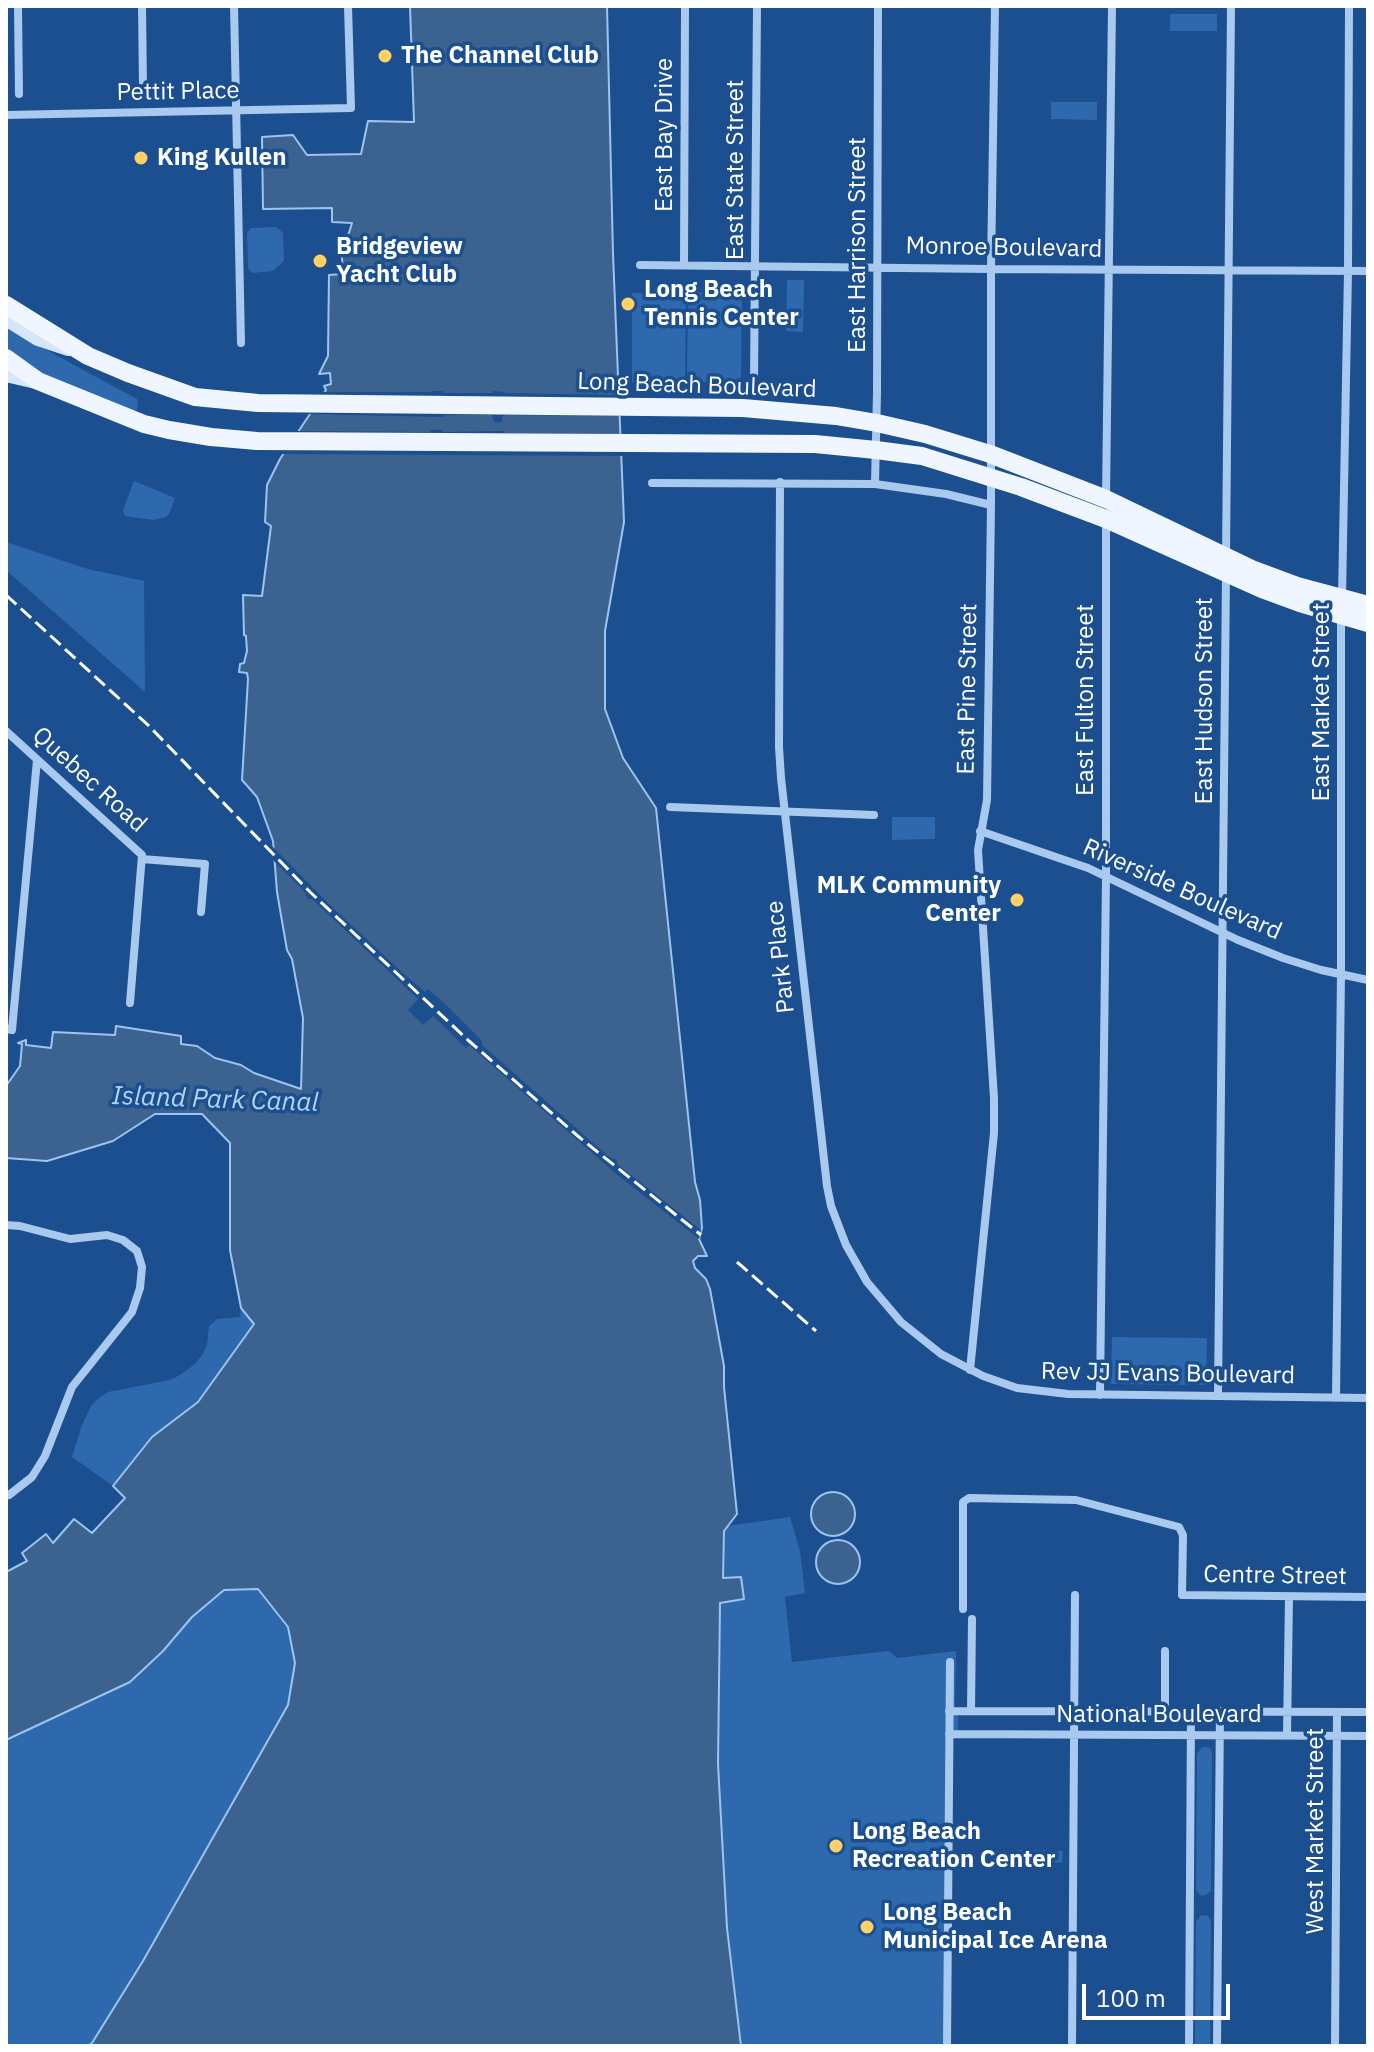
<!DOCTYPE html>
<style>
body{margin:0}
#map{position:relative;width:1374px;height:2052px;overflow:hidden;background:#1b4f8f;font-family:"IBM Plex Sans",sans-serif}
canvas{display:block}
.frame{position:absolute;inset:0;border:8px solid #fff;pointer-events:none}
.scale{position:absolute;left:1082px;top:1984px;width:148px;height:36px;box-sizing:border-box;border:4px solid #fff;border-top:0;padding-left:10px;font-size:24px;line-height:28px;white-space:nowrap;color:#fff;-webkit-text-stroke:6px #1b4f8f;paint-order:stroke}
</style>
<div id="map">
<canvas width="1374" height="2052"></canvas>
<div class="frame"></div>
<div class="scale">100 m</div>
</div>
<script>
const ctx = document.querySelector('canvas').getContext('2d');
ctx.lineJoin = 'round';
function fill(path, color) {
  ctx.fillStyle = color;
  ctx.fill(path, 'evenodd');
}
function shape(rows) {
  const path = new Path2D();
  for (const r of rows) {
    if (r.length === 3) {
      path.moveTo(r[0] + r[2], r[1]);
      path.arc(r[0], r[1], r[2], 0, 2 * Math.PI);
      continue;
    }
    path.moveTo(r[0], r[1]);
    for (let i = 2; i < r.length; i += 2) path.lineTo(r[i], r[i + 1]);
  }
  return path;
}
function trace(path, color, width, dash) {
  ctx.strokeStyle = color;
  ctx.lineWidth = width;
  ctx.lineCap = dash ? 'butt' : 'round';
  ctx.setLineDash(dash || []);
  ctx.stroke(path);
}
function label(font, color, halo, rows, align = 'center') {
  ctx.font = font + ' "IBM Plex Sans",sans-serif';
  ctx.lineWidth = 7;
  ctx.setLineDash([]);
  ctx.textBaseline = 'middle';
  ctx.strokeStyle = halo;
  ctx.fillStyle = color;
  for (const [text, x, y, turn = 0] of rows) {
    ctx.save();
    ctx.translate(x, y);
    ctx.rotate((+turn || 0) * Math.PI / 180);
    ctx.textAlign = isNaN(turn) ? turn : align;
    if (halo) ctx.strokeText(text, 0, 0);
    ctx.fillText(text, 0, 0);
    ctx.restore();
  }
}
fill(shape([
 [1170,14,1217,14,1217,31,1170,31],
 [1051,102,1097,102,1097,120,1051,119],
 [276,227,283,233,284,261,273,271,252,273,248,268,247,233,251,228],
 [787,280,804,280,803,332,786,331],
 [688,292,742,293,741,382,687,382],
 [632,293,686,293,685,382,632,382],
 [6,323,52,353,137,399,138,403,137,410,134,411,50,380,6,354],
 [134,481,175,498,169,514,166,517,153,520,125,516,123,510],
 [6,542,88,569,144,581,145,692,6,570],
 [892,817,935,817,935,839,892,840],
 [241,1308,254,1324,198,1402,152,1437,113,1486,72,1457,82,1425,91,1406,100,1397,108,1392,170,1380,180,1375,195,1364,202,1355,207,1345,209,1326,217,1319,240,1317],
 [1112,1337,1207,1338,1206,1385,1111,1384],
 [790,1517,800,1551,805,1593,785,1597,792,1662,889,1651,897,1658,956,1651,955,1710,958,1711,958,1735,951,1735,949,2046,741,2046,727,1928,718,1764,720,1602,723,1578,724,1531,728,1526],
 [258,1589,288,1627,295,1663,288,1705,143,1961,92,2043,88,2046,6,2046,6,1740,130,1682,163,1651,192,1617,224,1590],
 [1202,1747,1210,1748,1212,1752,1211,1891,1206,1895,1201,1896,1196,1890,1197,1754],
 [1017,1850,1063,1851,1062,1863,1016,1862],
 [1201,1915,1208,1916,1211,1921,1210,2046,1195,2046,1196,1922]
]), '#2e69ad');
const water = shape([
 [410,6,607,6,613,254,624,522,605,631,605,709,623,758,656,808,695,1182,700,1200,702,1228,699,1239,707,1256,698,1256,693,1261,695,1268,706,1279,710,1289,724,1366,724,1387,737,1514,724,1531,723,1578,741,1577,744,1599,720,1603,718,1764,727,1928,741,2046,88,2046,92,2043,143,1961,288,1705,295,1663,288,1627,258,1589,224,1590,192,1617,163,1651,130,1682,6,1740,6,1572,27,1561,22,1553,46,1534,53,1543,74,1519,92,1533,125,1498,113,1486,152,1437,198,1402,254,1324,241,1308,230,1250,230,1143,202,1114,155,1114,113,1141,47,1161,6,1158,6,1086,20,1066,22,1044,18,1043,26,1040,26,1045,51,1048,53,1032,115,1035,116,1026,181,1036,181,1044,197,1046,215,1058,241,1065,254,1073,301,1089,303,1018,292,959,287,950,277,892,273,841,257,797,242,780,248,679,247,673,239,672,240,664,244,663,247,651,246,636,244,635,243,595,262,596,271,526,265,522,267,485,280,459,326,390,324,386,331,384,330,373,319,374,328,356,329,275,343,274,341,242,349,233,352,223,332,222,332,208,263,209,262,137,293,135,307,155,361,154,368,121,414,122,410,6],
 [833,1514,22],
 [838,1562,22]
]);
fill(water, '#3c6290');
trace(water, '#9cc4f0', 2);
fill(shape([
 [431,391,443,391,443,393,493,393,493,391,504,392,505,393,623,395,624,416,505,415,502,417,502,422,499,423,494,422,492,415,444,415,443,417,305,414,320,392,431,392],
 [431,430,442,430,443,432,504,431,504,433,624,434,625,456,279,454,294,431,430,432],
 [269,843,331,906,403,973,425,992,428,989,444,1003,482,1041,482,1045,609,1157,617,1160,617,1164,701,1230,699,1239,615,1173,469,1045,466,1048,433,1016,423,1025,408,1010,418,999,312,899,308,899,304,891,270,857]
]), '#1b4f8f');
trace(shape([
 [18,6,19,94],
 [142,6,143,88],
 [234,6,241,343],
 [6,115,351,108,348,6],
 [684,264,685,6],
 [640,265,991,269,1368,271],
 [754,382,757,6],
 [780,482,779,747,781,778,827,1186,831,1206,846,1245,867,1282,901,1322,941,1354,983,1376,1017,1388,1068,1394,1368,1398],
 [652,483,875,484,946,494,991,505],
 [875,484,877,393,878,6],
 [1106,497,1112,6],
 [1226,557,1231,6],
 [1342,597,1348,271,1349,6],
 [6,731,142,855,130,1003],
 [670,807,874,815],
 [980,831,1088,868,1238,940,1283,958,1321,970,1368,980],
 [142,859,205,864,201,912],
 [6,1029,12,1030,37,760],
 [6,1225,20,1226,70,1239,107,1235,123,1240,137,1251,142,1267,140,1288,132,1312,72,1387,45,1456,32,1477,9,1495],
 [970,1370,994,1133,994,1098,978,850,987,800,991,505,991,269,995,6],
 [1100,1395,1106,877,1106,519],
 [1218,1396,1226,575],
 [1336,1398,1341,974,1341,615],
 [963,1609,963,1502,969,1498,1076,1500,1179,1527,1183,1535,1182,1595,1368,1597],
 [949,1711,1368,1712],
 [971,1711,972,1619],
 [1165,1711,1165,1651],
 [949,1734,1368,1736],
 [1287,1735,1289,1597],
 [947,2046,950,1662],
 [1072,2046,1075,1595],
 [1189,2046,1191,1711],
 [1217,2046,1220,1711],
 [1335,2046,1337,1712]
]), '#a9c9ee', 8);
trace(shape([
 [6,318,38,338,68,348],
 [6,374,36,381]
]), '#d6e6fa', 16);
trace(shape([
 [6,305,88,356,128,373,195,397,258,403,743,408,836,416,877,423,925,434,990,454,1106,499,1254,570,1297,586,1368,605],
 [6,358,38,381,144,424,169,430,211,437,257,441,815,444,876,450,922,456,1021,487,1106,519,1262,589,1300,603,1368,623]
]), '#f0f6ff', 18);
trace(shape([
 [6,595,148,725,310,892,469,1041,579,1137,701,1235],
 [737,1262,816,1331]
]), '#fff', 3, [14, 6]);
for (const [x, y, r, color] of [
 [385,56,8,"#ffd166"],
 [141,158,8,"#ffd166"],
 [320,261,8,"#ffd166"],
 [628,304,8,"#ffd166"],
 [1017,900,8,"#ffd166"],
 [836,1846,8,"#ffd166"],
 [867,1927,8,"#ffd166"]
]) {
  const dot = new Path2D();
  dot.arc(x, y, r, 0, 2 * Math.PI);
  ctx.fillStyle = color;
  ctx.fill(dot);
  trace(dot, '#1b4f8f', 3);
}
label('bold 24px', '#fff', '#1b4f8f', [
 ["The Channel Club",401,56],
 ["King Kullen",157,158],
 ["Bridgeview",336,247],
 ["Yacht Club",336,275],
 ["Long Beach",644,290],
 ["Tennis Center",644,318],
 ["MLK Community",1001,886,"right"],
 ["Center",1001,914,"right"],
 ["Long Beach",852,1832],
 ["Recreation Center",852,1860],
 ["Long Beach",883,1913],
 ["Municipal Ice Arena",883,1941]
], 'left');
label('24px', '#fff', '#1b4f8f', [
 ["Pettit Place",178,92,-1],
 ["East Bay Drive",665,135,-90],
 ["East State Street",736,170,-90],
 ["East Harrison Street",858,245,-90],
 ["Monroe Boulevard",1004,248,1],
 ["Long Beach Boulevard",697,386,2],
 ["East Pine Street",968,689,-89],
 ["East Fulton Street",1086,700,-90],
 ["East Hudson Street",1205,701,-90],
 ["East Market Street",1322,702,-90],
 ["Quebec Road",89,780,42],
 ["Riverside Boulevard",1182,890,24],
 ["Park Place",781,957,-96],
 ["Rev JJ Evans Boulevard",1168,1374,1],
 ["Centre Street",1275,1576,1],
 ["National Boulevard",1159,1715],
 ["West Market Street",1316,1831,-90]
]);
label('italic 26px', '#b5d3f5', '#1b4f8f', [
 ["Island Park Canal",215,1100,2]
]);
</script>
